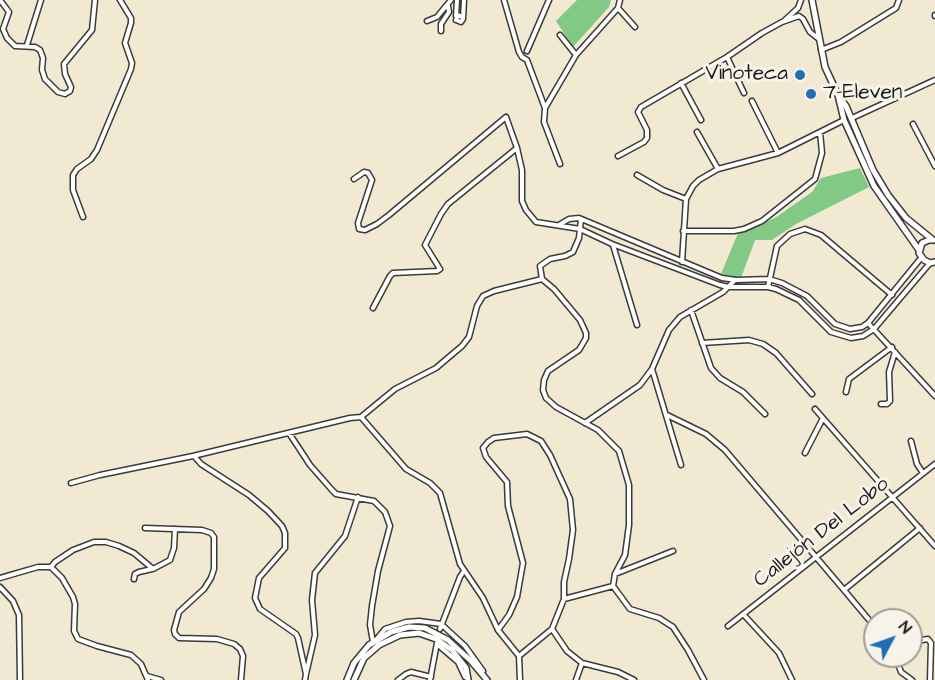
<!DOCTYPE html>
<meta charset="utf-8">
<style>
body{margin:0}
#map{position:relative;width:935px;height:680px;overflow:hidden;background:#f2e9d2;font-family:"Architects Daughter",sans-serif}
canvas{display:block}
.north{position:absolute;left:863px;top:608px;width:60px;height:60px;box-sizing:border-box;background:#f7f3e8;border:2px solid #9f9d96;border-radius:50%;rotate:49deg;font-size:16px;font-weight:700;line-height:24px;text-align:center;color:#1c1c1c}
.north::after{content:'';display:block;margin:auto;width:21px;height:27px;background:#1f6fb2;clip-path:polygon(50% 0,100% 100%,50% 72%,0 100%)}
</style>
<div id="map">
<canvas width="935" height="680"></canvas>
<div class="north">N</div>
</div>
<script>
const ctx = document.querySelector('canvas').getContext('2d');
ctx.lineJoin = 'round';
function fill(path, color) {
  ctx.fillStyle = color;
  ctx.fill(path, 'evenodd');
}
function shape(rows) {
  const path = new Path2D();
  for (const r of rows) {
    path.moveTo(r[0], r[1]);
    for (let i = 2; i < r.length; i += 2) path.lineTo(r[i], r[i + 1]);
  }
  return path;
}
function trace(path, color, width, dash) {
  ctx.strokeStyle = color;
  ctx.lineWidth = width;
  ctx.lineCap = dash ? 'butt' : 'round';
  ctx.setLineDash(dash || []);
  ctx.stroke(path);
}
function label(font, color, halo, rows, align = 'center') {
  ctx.font = font + ' "Architects Daughter",sans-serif';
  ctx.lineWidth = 6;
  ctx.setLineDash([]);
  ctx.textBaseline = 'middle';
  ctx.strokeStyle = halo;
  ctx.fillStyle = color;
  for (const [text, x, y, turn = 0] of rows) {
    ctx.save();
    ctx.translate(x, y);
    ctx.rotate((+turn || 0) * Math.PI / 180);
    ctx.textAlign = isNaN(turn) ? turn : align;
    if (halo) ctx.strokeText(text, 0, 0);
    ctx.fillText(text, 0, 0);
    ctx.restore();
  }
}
fill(shape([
 [577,0,611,0,609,7,573,47,556,21],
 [860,168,869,187,796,224,772,240,755,240,741,278,721,274,738,233,775,218,812,192,821,178]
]), '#81c985');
const minor = shape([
 [0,0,9,12,3,29,7,38,15,46,35,47,40,50,43,58,42,70,45,79,58,92,65,94,70,91,71,87,65,74,64,64,92,30,95,0],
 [504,0,519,52,522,57,527,60,545,108,544,122,560,164],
 [618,8,635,27],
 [935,15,935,16],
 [456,16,457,0],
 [462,17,458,15,456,20,461,22,463,19,464,0],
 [785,20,798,8,801,0],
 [427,21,437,17,451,0],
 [441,31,441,24,449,12,448,6],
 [560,35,576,55],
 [27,45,41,0],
 [821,50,841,42,896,8,899,0],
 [527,51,549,0],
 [727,57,744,93],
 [681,83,701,120],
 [752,101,778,153],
 [545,108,576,55,618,8,620,0],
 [852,118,935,80],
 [913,124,935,166],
 [697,132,718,169],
 [618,156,644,142,647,138,647,130,638,112,641,107,727,57,762,33,782,22,799,16,803,19,810,32,819,39],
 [637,175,663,190,686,199],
 [354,179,364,172,368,173,372,180,358,223,359,229,365,230,377,224,389,215,506,117,517,148,522,170,522,201,526,210,536,222,580,229,612,244,720,285,728,287,768,287,776,289,799,300,831,332,851,338,863,336,874,329,930,263],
 [83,217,73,190,73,175,77,169,91,159,97,150,131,69,132,63,125,43,131,23,131,18,120,0],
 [581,219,579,238,573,252,565,256,550,259,540,266,542,279,554,289,580,320,586,333,586,338,579,350,548,371,544,380,543,390,546,398,556,407,598,430,619,451,629,485,629,525,625,555,615,574,613,586,630,609,659,618,673,627,688,650,704,680],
 [559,225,569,219,579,218,722,278,736,280,769,279,782,283,807,296,835,324,850,329,862,327,868,323,921,258],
 [683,231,734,231,744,229,762,221,815,179,822,153,820,132],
 [613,245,637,325],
 [682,262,686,199,693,186,699,180,718,169,778,153,844,120],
 [768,287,777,246,790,234,805,229,821,235,892,295],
 [373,308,390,276,393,273,437,271,440,269,425,245,441,214,448,204,517,148],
 [691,310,711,368,720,378,743,392,765,414],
 [868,323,935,396],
 [702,343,749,340,763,344,776,353,812,394],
 [652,369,681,465],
 [846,392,849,379,892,347],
 [881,404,887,404,890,401,889,372,895,352],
 [815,409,935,546],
 [667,415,706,434,725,450,844,590,920,528],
 [361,417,406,469,430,483,440,493,460,564,483,598,498,630,519,656],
 [585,423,640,385,652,369,669,330,680,317,723,292,735,280],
 [289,433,310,465,332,490,336,494,374,501,385,512,390,526,378,571,372,606,370,625,373,642],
 [911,441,917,464,923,473],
 [805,453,823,418],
 [194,456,201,464,249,495,268,511,282,526,285,533,285,548,259,578,255,598,260,609,296,634,298,638,306,674,305,680],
 [71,483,100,475,193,456,350,418,361,417,395,389,436,368,462,346,469,337,477,306,483,296,494,291,542,279],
 [145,528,202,530,211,533,214,537,214,569,211,578,204,589,179,612,174,630,175,634,179,638,217,639,234,644,240,649,243,656,241,680],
 [51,567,62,578,73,597,75,604,74,631,78,639,97,646,131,655,141,664,148,680],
 [615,574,673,551],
 [0,578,38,567,51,567,55,562,73,550,94,542,106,542,119,546,134,553,153,569,170,560,174,548,175,529],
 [134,579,135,574,139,572,152,569],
 [0,587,13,601,19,615,20,680],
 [844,590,875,627],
 [564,599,613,586],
 [743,614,779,653,792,680],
 [728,626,935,464],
 [440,629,460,577,464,571],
 [552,629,567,651,582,663,618,672,634,680],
 [498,630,509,615,517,597,523,563,508,506,507,482,486,457,483,448,488,442,494,438,527,434,541,441,550,455,570,499,573,530,569,559,564,582,564,599,552,629,519,656,520,680],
 [375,641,385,629,406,622,419,621,441,624,465,646,483,671],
 [911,642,928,639,931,643,930,680],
 [437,644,458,662,465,677],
 [895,656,901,672,912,680],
 [306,674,315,635,312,600,315,573,345,536,358,497],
 [147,676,161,680],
 [398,680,406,674,411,672,431,677],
 [430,680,437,643],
 [576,680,582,663]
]);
const tertiary = shape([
 [812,0,825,67,838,95,846,106,873,170,888,195,906,218,933,240],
 [838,95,844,120,874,186,919,250],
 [933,240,929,240,922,243,919,253,924,260,930,263,935,262],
 [347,680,354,663,369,645,391,632,409,627,425,628,448,640,471,661,487,680],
 [354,680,364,658,379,645,400,635,419,633,436,639,452,650,466,668,468,680]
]);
trace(minor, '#3c3b37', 7);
trace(tertiary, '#3c3b37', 8);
trace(minor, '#fff', 4);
trace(tertiary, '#fff', 5);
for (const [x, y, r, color] of [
 [800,75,6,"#1f6fb2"],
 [811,94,6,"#1f6fb2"]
]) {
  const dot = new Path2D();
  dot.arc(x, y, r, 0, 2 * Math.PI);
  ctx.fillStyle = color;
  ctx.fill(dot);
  trace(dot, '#f7f3e8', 2);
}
label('21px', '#1c1c1c', '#f7f3e8', [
 ["Vinoteca",788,75],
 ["7-Eleven",823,94,"left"]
], 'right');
label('21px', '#1c1c1c', '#f7f3e8', [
 ["Callejón Del Lobo",822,533,-38]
]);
</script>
